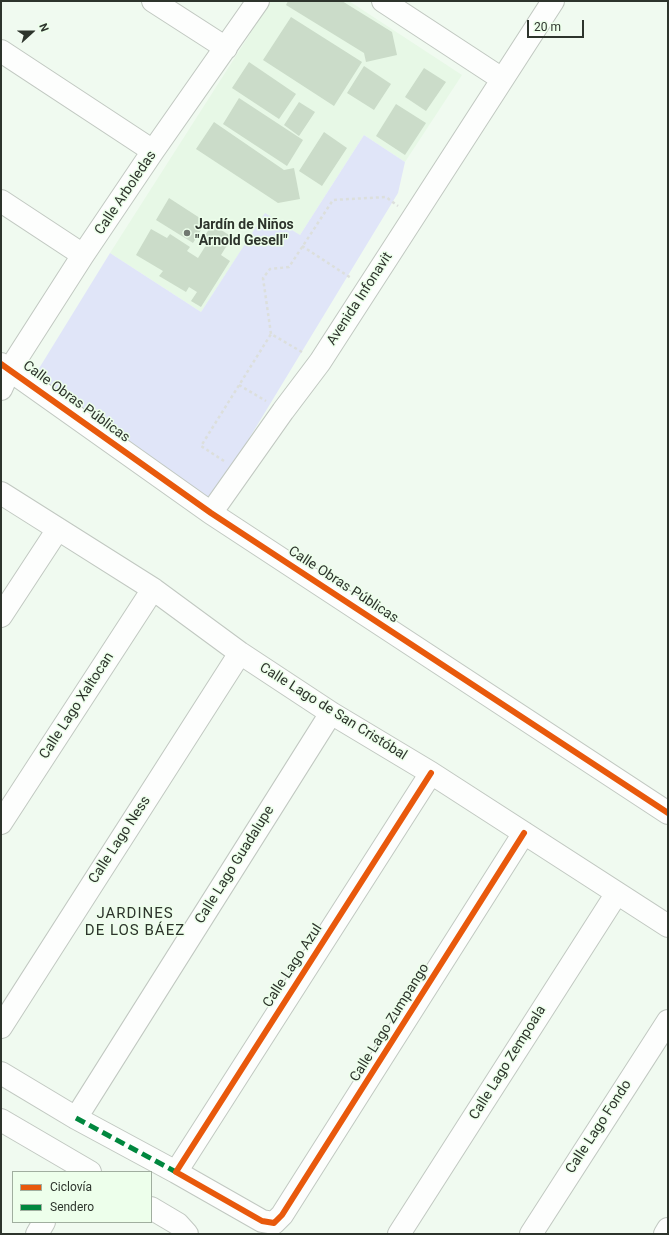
<!DOCTYPE html>
<meta charset="utf-8">
<style>
body{margin:0}
#map{position:relative;width:669px;height:1235px;overflow:hidden;background:#f0faf0;font-family:Roboto,sans-serif}
canvas{display:block}
.frame{position:absolute;inset:0;border:2px solid #2d342c;pointer-events:none}
.legend{position:absolute;left:12px;top:1171px;width:140px;height:52px;box-sizing:border-box;background:#edffeb;border:1px solid #a0ae9f;margin:0;padding:5px 7px;list-style:none;font-size:12px;color:#2d342c}
.legend li{display:flex;align-items:center;gap:8px;height:20px}
.legend b{width:20px;border:1px solid #a0ae9f}
.north{position:absolute;left:12px;top:12px;width:40px;height:40px;-webkit-text-stroke:3px #edffeb;paint-order:stroke;rotate:69deg;font-size:11px;font-weight:700;line-height:16px;text-align:center;color:#2d342c}
.north::after{content:'';display:block;margin:auto;width:14px;height:18px;background:#2d342c;clip-path:polygon(50% 0,100% 100%,50% 72%,0 100%)}
.scale{position:absolute;left:527px;top:20px;width:57px;height:18px;box-sizing:border-box;border:2px solid #2d342c;border-top:0;padding-left:5px;font-size:12px;line-height:14px;white-space:nowrap;color:#2d342c;-webkit-text-stroke:3px #edffeb;paint-order:stroke}
</style>
<div id="map">
<canvas width="669" height="1235"></canvas>
<div class="frame"></div>
<ul class="legend">
<li><b style="height:5px;background:#e8590c"></b>Ciclovía</li>
<li><b style="height:5px;background:#00873e"></b>Sendero</li>
</ul>
<div class="north">N</div>
<div class="scale">20 m</div>
</div>
<script>
const ctx = document.querySelector('canvas').getContext('2d');
ctx.lineJoin = 'round';
function fill(path, color) {
  ctx.fillStyle = color;
  ctx.fill(path, 'evenodd');
}
function shape(rows) {
  const path = new Path2D();
  for (const r of rows) {
    path.moveTo(r[0], r[1]);
    for (let i = 2; i < r.length; i += 2) path.lineTo(r[i], r[i + 1]);
  }
  return path;
}
function trace(path, color, width, dash) {
  ctx.strokeStyle = color;
  ctx.lineWidth = width;
  ctx.lineCap = dash ? 'butt' : 'round';
  ctx.setLineDash(dash || []);
  ctx.stroke(path);
}
function label(font, color, halo, rows, align = 'center') {
  ctx.font = font + ' Roboto,sans-serif';
  ctx.lineWidth = 3;
  ctx.setLineDash([]);
  ctx.textBaseline = 'middle';
  ctx.strokeStyle = halo;
  ctx.fillStyle = color;
  for (const [text, x, y, turn = 0] of rows) {
    ctx.save();
    ctx.translate(x, y);
    ctx.rotate((+turn || 0) * Math.PI / 180);
    ctx.textAlign = isNaN(turn) ? turn : align;
    if (halo) ctx.strokeText(text, 0, 0);
    ctx.fillText(text, 0, 0);
    ctx.restore();
  }
}
fill(shape([
 [271,1,349,1,462,75,405,162,364,135,300,235,265,214,201,312,110,253]
]), '#e7f8e6');
fill(shape([
 [364,135,405,162,398,193,210,503,30,383,110,253,201,312,265,213,300,235]
]), '#e0e5f8');
fill(shape([
 [288,1,342,1,392,32,397,55,366,62,364,53,286,5],
 [291,17,362,62,334,106,263,60],
 [249,62,296,94,279,119,232,88],
 [364,66,391,84,374,110,347,93],
 [424,68,446,82,426,111,405,97],
 [239,98,303,140,287,166,223,124],
 [299,102,315,112,299,136,284,125],
 [396,104,426,123,405,155,376,136],
 [214,122,284,170,294,168,300,199,278,203,196,149],
 [324,132,347,148,322,186,299,171],
 [169,198,206,222,193,243,156,220],
 [212,224,232,237,221,255,230,261,201,307,191,301,197,292,189,287,186,292,159,276,163,271,136,255,151,229,167,238,170,234,190,247,187,251,198,258,208,242,203,239]
]), '#cbdcc9');
const minor = shape([
 [153,1,226,48],
 [383,1,502,79],
 [1,51,153,151],
 [1,201,83,255],
 [1,364,211,513,668,813],
 [1,389,10,369,83,255,153,151,258,1],
 [1,493,153,589,240,653,331,713,431,773,668,926],
 [211,513,283,411,320,362,553,1],
 [1,616,58,529],
 [1,823,153,589],
 [1,1027,240,653],
 [1,1073,76,1118,176,1172,262,1221,274,1223,282,1215,524,833],
 [76,1118,331,713],
 [1,1120,90,1172],
 [176,1172,431,773],
 [151,1208,178,1224,187,1234],
 [37,1234,44,1222],
 [399,1234,617,893],
 [531,1234,668,1021],
 [665,1234,668,1229]
]);
trace(minor, '#c1c8c1', 24);
trace(shape([
 [302,246,351,278],
 [302,352,271,334,263,278,270,269,289,267,333,200,386,197,398,206],
 [239,385,266,401],
 [224,461,201,446,271,334]
]), '#dcdfdc', 2.5, [3, 3]);
trace(minor, '#fdfefd', 22);
trace(shape([
 [76,1118,176,1172]
]), '#00873e', 5, [10, 5]);
trace(shape([
 [1,364,211,513,668,813],
 [431,773,176,1172,262,1221,274,1223,282,1215,524,833]
]), '#e8590c', 6);
for (const [x, y, r, color] of [
 [187,233,4,"#717971"]
]) {
  const dot = new Path2D();
  dot.arc(x, y, r, 0, 2 * Math.PI);
  ctx.fillStyle = color;
  ctx.fill(dot);
  trace(dot, '#edffeb', 1.5);
}
label('14px', '#2d342c', '#edffeb', [
 ["Calle Arboledas",126,193,-56],
 ["Avenida Infonavit",360,299,-57],
 ["Calle Obras Públicas",76,402,36],
 ["Calle Obras Públicas",343,585,33],
 ["Calle Lago Xaltocan",77,706,-57],
 ["Calle Lago de San Cristóbal",333,712,32],
 ["Calle Lago Ness",120,840,-57],
 ["Calle Lago Guadalupe",235,865,-58],
 ["Calle Lago Azul",293,966,-57],
 ["Calle Lago Zumpango",390,1023,-58],
 ["Calle Lago Zempoala",508,1063,-58],
 ["Calle Lago Fondo",599,1127,-57]
]);
label('bold 14px', '#2d342c', '#edffeb', [
 ["Jardín de Niños",195,225],
 ["\"Arnold Gesell\"",195,241]
], 'left');
ctx.letterSpacing = '1px';
label('15px', '#2d342c', '#edffeb', [
 ["JARDINES",135,914],
 ["DE LOS BÁEZ",135,931]
]);
ctx.letterSpacing = '0px';
</script>
